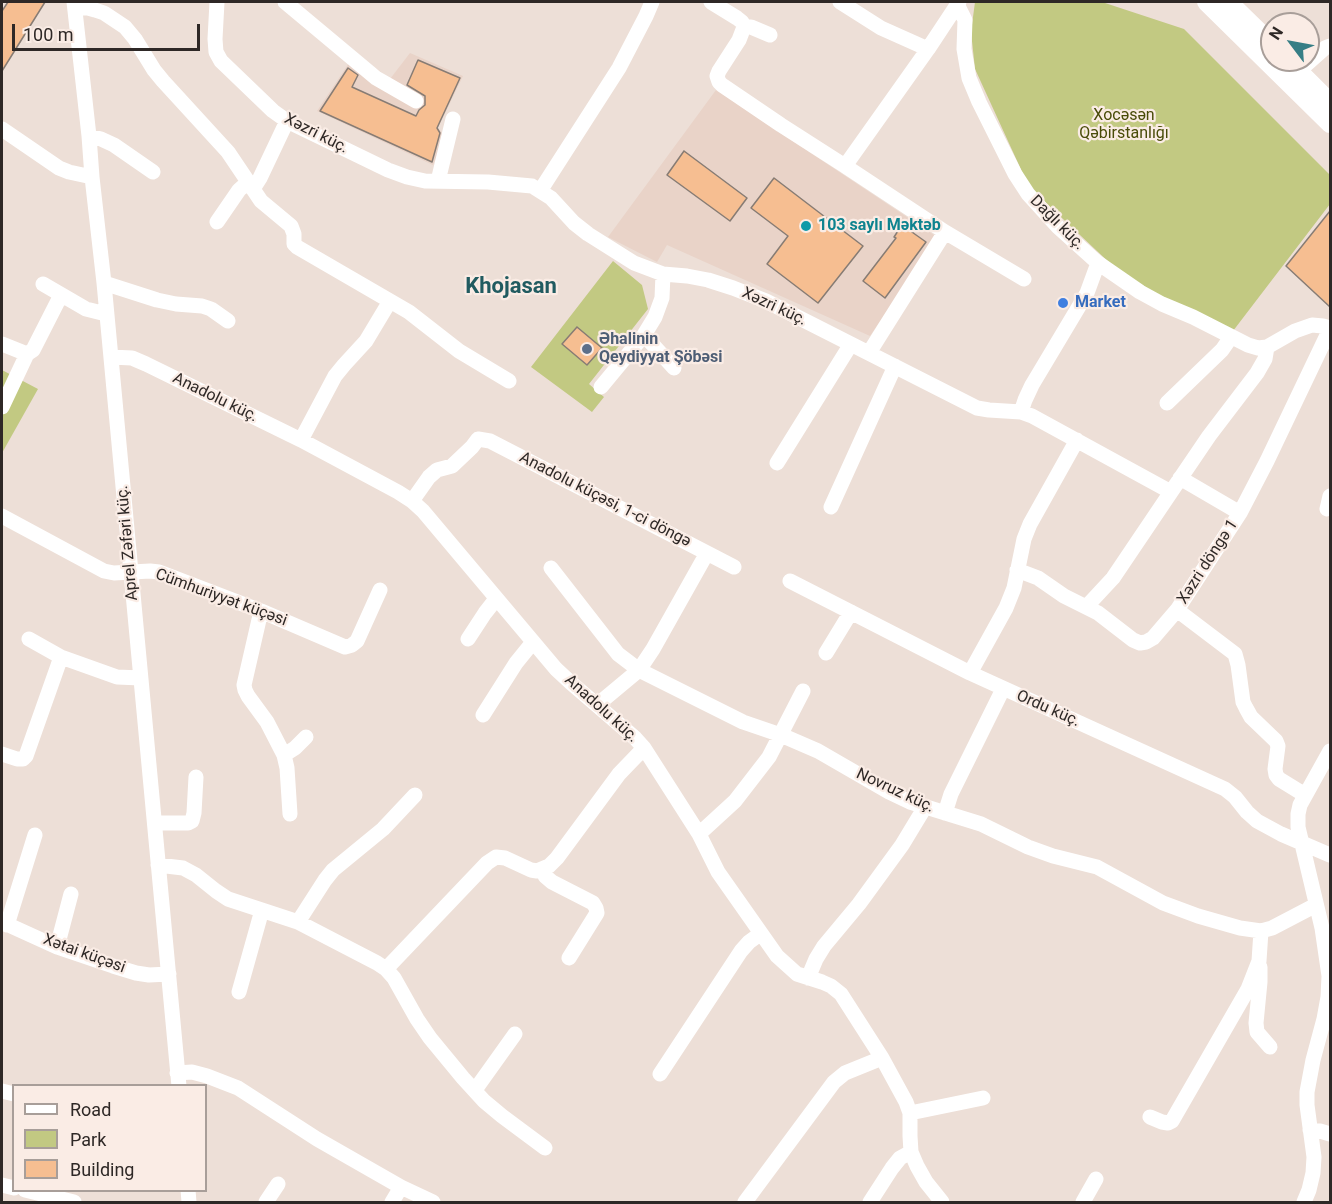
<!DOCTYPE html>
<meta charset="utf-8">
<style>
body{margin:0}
#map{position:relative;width:1332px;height:1204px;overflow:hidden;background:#eddfd7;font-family:Roboto,sans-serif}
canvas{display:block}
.frame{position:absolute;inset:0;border:3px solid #2e2826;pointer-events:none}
.legend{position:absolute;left:12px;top:1084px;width:195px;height:108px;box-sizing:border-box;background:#faece5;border:2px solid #a89e99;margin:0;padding:8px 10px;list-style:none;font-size:18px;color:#2e2826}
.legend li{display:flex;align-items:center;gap:12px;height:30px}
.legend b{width:30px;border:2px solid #a89e99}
.north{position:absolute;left:1260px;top:12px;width:60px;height:60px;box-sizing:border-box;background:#faece5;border:2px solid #a89e99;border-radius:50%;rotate:302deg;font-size:16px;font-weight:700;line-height:24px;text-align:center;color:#2e2826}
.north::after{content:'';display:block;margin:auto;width:21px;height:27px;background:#367e85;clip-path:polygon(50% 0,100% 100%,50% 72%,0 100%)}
.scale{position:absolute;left:12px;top:24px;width:188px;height:27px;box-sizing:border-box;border:3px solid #2e2826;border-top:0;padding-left:8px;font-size:18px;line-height:21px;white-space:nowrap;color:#2e2826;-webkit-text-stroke:4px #faece5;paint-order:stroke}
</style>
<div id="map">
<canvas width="1332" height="1204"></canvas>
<div class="frame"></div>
<ul class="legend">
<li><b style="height:8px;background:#fff"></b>Road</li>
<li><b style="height:16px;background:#c2c982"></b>Park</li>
<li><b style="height:16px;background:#f6be91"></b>Building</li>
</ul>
<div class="north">N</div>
<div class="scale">100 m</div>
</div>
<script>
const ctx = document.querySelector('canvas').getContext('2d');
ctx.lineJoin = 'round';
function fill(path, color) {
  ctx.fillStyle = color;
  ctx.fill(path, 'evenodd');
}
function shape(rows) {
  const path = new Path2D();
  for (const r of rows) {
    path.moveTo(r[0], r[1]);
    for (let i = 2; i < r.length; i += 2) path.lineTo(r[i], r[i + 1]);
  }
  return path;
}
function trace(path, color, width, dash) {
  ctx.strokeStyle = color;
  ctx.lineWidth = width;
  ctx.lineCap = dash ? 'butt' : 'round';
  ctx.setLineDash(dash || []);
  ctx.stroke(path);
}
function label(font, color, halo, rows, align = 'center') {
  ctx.font = font + ' Roboto,sans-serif';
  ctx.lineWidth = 4.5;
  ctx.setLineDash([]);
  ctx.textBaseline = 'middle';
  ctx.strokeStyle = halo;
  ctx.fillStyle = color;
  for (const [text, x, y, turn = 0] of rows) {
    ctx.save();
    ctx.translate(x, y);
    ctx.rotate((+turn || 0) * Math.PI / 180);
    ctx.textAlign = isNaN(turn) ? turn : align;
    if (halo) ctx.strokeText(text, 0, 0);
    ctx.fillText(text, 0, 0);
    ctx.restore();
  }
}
fill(shape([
 [410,53,463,76,438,128,445,137,433,165,317,111,349,63,365,60,390,79],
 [716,90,937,237,870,336,667,245,657,262,608,237]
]), '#e9d3c8');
fill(shape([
 [975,2,1102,2,1184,29,1330,175,1330,204,1233,331,1158,295,1115,268,1029,187,975,69,971,32],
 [613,261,642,285,648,309,589,384,604,397,592,412,531,367],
 [2,370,38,389,2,453]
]), '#c2c982');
const building = shape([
 [8,2,45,2,2,71,2,11,8,2],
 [418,60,460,78,437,128,440,133,432,162,320,111,348,68,358,75,352,87,416,116,419,110,425,105,425,96,407,85,418,60],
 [684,151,747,198,730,221,667,175,684,151],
 [774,178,863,246,818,303,767,264,788,236,751,208,774,178],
 [1330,211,1330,307,1286,266,1330,211],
 [902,225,926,242,885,298,863,281,896,238,894,237,902,225],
 [577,327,602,348,587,365,562,344,577,327]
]);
fill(building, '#f6be91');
trace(building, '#877c74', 1.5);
trace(shape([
 [74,2,89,136,92,177,104,283,179,1086],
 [217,2,215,39,216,52,221,61,273,111,287,121,388,170,407,177,425,181,488,182,532,186,551,198,574,223,588,234,634,263,663,274,687,276,708,280,733,288,766,301,977,408,989,410,1021,412,1032,416,1171,492,1209,436,1257,373,1265,359,1267,347,1295,331,1312,325,1323,326,1330,328],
 [285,2,376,78,416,101],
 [711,2,737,18,742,22,744,27,739,40,719,71,717,76,719,82,722,85,781,125,845,166,928,49,959,2],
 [840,2,881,28,928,49],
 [957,4,965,20,964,49,969,78,979,102,1015,174,1028,194,1058,227,1098,263,1140,292,1162,304,1193,317,1248,345,1258,348,1267,347],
 [75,8,88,8,95,10,104,13,125,27,135,39,154,70,163,81,228,152,261,201,291,226,294,234,294,244,297,247,409,312,459,351,509,381],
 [744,27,751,27,770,35],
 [1299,71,1325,48,1330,46],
 [2,129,59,168,69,172,92,177],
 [89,136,101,139,114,145,153,172],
 [845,166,945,232,1024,279],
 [438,181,453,119],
 [253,189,260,178,287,121],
 [540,191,619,68,646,16,652,2],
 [217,222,239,190,248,182],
 [663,274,662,298,655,317,644,335,674,368],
 [104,283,157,300,176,304,202,306,211,309,228,321],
 [43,284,86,309,106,314],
 [2,344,27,354,33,350,61,295],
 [872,348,945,232],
 [111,357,132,358,146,364,301,440,398,492,412,501,423,511,556,669,570,682,635,738,644,748,699,834,718,872,777,956,797,974,822,982,831,986,841,994,882,1058,906,1102,910,1113,910,1136,911,1152,917,1166,926,1182,942,1202],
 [601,387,644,335],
 [1167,403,1222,350,1231,337],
 [2,407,27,354],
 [1021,412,1025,400,1032,385,1087,293,1098,263],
 [301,440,335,376,344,365,366,341,390,301],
 [777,463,851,344],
 [1180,478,1240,513],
 [412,501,429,477,437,470,452,466,472,447,478,439,490,441,707,553,653,649,639,670,597,705],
 [831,507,895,366],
 [1327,509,1330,496],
 [2,516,104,571,114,573,150,571,159,572,261,611,345,647,352,645,357,641,380,590],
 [707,553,734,567],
 [551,568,618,654,639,670,743,722,781,735,818,751,889,792,910,802,981,824,1028,847,1053,856,1097,867,1163,903,1198,916,1240,928,1261,931,1272,928,1316,905],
 [1017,570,1038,578,1064,596,1098,613,1133,640,1140,643,1146,642,1153,638,1177,610],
 [790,581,970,673,1225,789,1235,797,1247,812,1257,821,1281,834,1330,855],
 [1087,606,1113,578,1171,492],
 [261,611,244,685,245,690,248,696,267,722,284,755,287,768,290,814],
 [29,639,61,657,117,677,141,678],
 [468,639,485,613,496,599],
 [826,653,851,612],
 [970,673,1006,608,1014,588,1024,539,1030,524,1077,440],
 [483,715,516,663,533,642],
 [2,754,17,759,23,759,26,756,61,657],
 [284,755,295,748,306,737],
 [1305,795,1279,779,1276,775,1275,769,1278,746,1276,741,1251,717,1246,708,1243,702,1238,665,1235,654,1177,610,1240,513,1267,461,1330,329],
 [945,813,951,794,1003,689],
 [155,823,188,823,192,821,194,813,196,777],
 [699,834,735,801,769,757,803,691],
 [158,865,183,868,196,875,216,891,228,899,298,922,377,963,386,969,394,978,417,1019,430,1038,463,1078,484,1101,502,1116,545,1148],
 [543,870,545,876,552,882,593,903,596,908,597,913,569,958],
 [2,922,57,947,113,966,136,973,149,975,169,974],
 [298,922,325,880,333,870,383,829,415,795],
 [7,925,35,835],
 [57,947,71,894],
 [1260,967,1260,982,1256,1023,1257,1032,1270,1047],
 [386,969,487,863,496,857,505,858,531,870,537,871,549,866,557,858,619,774,644,748],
 [808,978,816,959,824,946,859,904,902,845,925,807],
 [239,992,262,910],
 [177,1073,192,1072,207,1076,238,1088,317,1139,401,1187,433,1202],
 [660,1074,741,951,749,942,760,934],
 [475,1090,515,1034],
 [2,1091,14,1094],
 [910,1113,983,1098],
 [1150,1117,1162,1122,1168,1123,1172,1121,1248,989,1259,961,1261,931],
 [1310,1130,1320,1131,1330,1134],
 [2,1185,14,1188],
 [25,1190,74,1202],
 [188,1190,189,1202],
 [266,1202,278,1184],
 [392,1202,401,1187],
 [745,1202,834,1082,845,1073,882,1058],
 [870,1202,892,1168,900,1158,911,1152],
 [1083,1202,1096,1179],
 [1304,1202,1309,1190,1313,1173,1314,1157,1307,1105,1307,1092,1313,1060,1324,1019,1328,997,1329,976,1322,928,1298,827,1298,814,1300,805,1330,751]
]), '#fff', 15);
trace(shape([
 [1206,2,1330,124],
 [1229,2,1272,44],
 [1288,60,1330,102]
]), '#fff', 18);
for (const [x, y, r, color] of [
 [806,226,6,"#0f9aa8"],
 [1063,303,6,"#3f7fe0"],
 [587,349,6,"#5c6f8a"]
]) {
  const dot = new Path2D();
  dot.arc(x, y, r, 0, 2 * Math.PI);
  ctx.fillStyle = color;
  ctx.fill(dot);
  trace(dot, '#faece5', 2);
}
label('16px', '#494c09', '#faece5', [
 ["Xocəsən",1124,116],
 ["Qəbirstanlığı",1124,134]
]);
label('16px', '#2e2826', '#faece5', [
 ["Xəzri küç.",316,134,27],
 ["Dağlı küç.",1057,223,45],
 ["Xəzri küç.",774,307,25],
 ["Anadolu küç.",215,398,26],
 ["Anadolu küçəsi, 1-ci döngə",605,500,27],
 ["Aprel Zəfəri küç.",128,543,-95],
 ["Xəzri döngə 1",1208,562,-57],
 ["Cümhuriyyət küçəsi",221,598,20],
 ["Anadolu küç.",601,709,42],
 ["Ordu küç.",1048,709,24],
 ["Novruz küç.",895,791,25],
 ["Xətai küçəsi",84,954,20]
]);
label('bold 16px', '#0d838f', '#faece5', [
 ["103 saylı Məktəb",818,226]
], 'left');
label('bold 16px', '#366cbe', '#faece5', [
 ["Market",1075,303]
], 'left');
label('bold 16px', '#4e5e75', '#faece5', [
 ["Əhalinin",599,340],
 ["Qeydiyyat Şöbəsi",599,358]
], 'left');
label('bold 22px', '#215b60', '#faece5', [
 ["Khojasan",511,287]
]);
</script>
